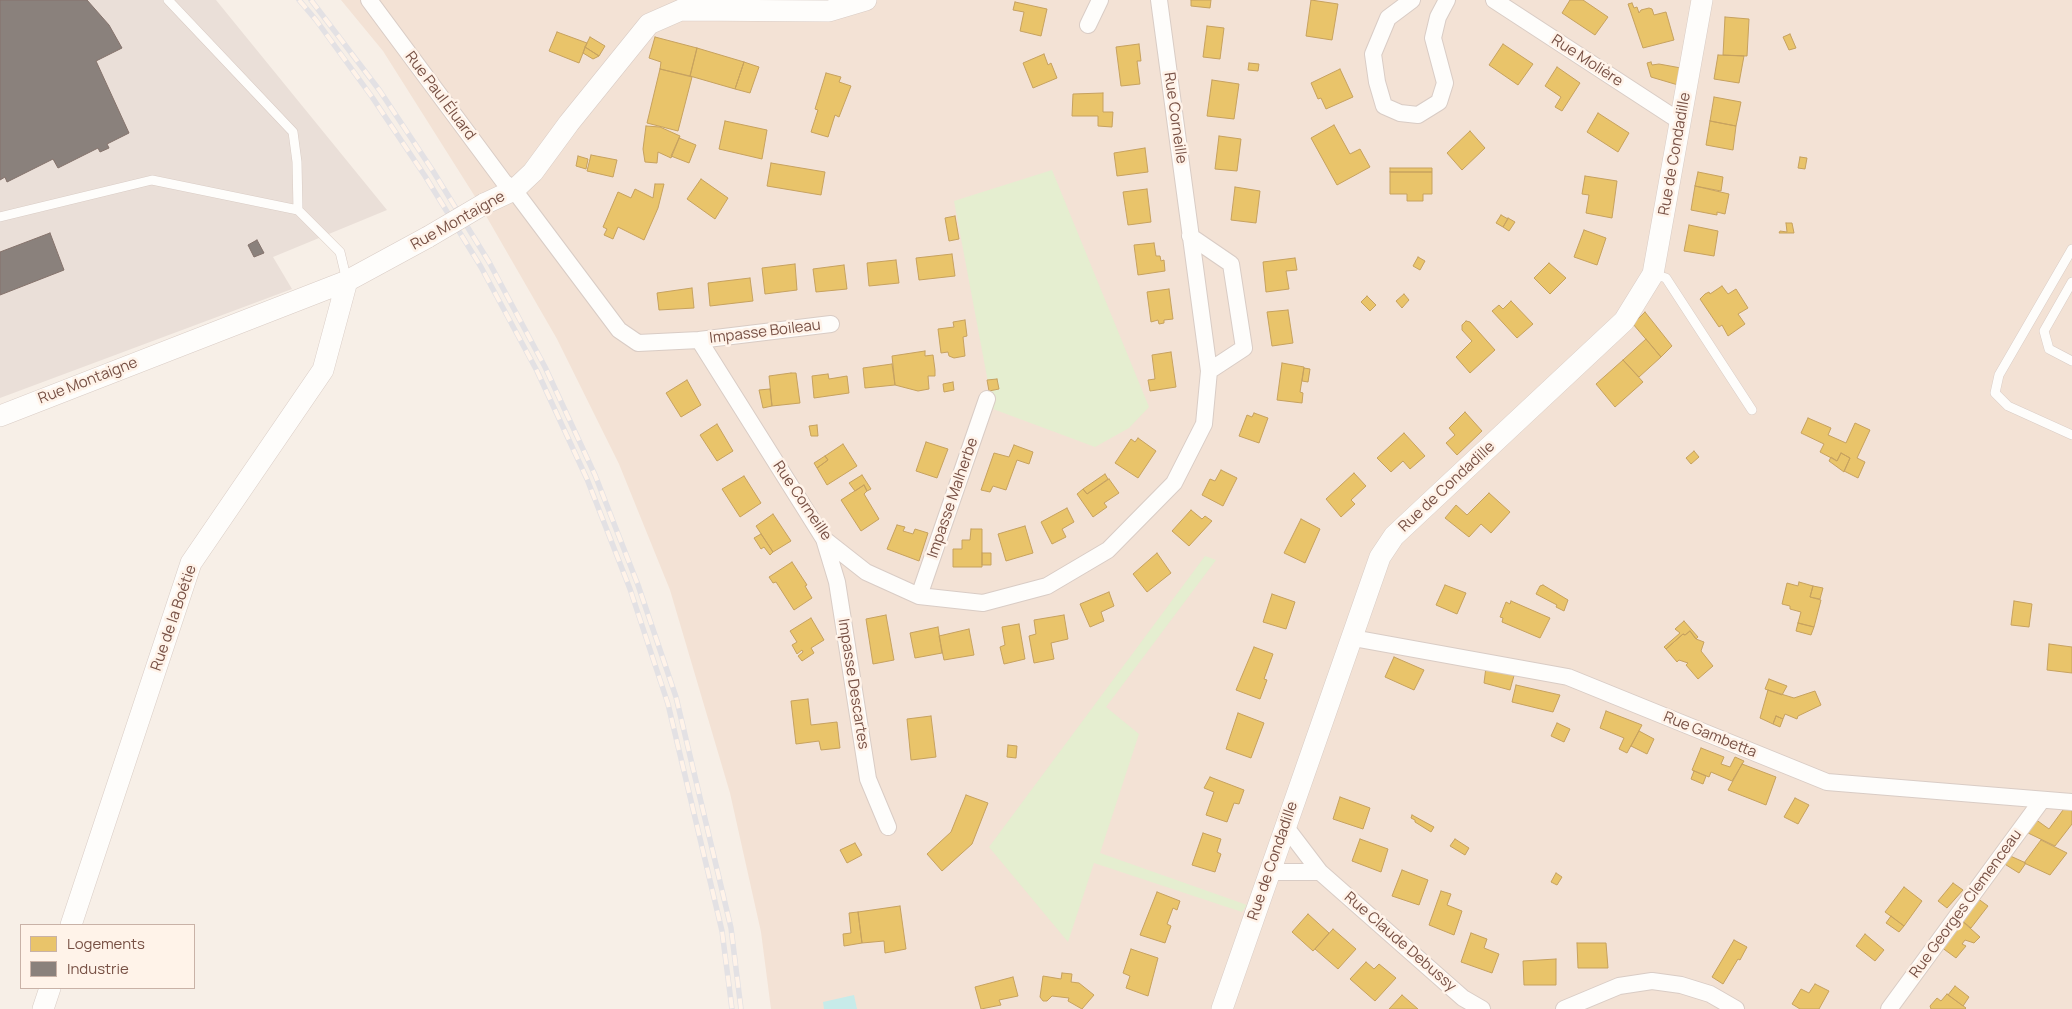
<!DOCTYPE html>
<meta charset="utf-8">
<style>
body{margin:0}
#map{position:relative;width:2072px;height:1009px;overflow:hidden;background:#f7efe7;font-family:Manrope,sans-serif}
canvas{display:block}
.legend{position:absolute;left:20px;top:924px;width:175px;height:65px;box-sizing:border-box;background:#fff3e9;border:1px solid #c9b2a7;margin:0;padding:6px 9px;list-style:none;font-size:15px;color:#785145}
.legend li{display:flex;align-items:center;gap:10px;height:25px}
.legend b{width:25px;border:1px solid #c9b2a7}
</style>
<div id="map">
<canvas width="2072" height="1009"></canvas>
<ul class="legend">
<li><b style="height:14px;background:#e9c46a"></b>Logements</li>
<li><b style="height:14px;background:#8a817c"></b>Industrie</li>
</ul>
</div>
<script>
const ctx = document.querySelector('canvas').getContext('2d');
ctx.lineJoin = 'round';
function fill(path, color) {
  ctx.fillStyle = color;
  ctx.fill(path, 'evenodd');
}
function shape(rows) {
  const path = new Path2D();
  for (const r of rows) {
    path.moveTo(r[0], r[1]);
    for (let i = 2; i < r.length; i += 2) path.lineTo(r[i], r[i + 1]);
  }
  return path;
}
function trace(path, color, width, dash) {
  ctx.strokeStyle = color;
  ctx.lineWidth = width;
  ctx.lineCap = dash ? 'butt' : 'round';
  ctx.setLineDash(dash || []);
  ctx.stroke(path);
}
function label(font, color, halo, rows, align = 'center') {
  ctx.font = font + ' Manrope,sans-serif';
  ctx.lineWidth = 5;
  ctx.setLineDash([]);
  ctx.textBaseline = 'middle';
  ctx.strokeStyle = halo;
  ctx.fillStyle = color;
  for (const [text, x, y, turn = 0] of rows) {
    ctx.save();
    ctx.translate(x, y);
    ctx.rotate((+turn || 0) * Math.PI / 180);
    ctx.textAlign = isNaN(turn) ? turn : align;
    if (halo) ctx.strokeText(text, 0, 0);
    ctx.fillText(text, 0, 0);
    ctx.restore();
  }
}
fill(shape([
 [341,0,2072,0,2072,1009,771,1009,761,932,730,793,670,590,619,464,557,339,474,195,383,51]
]), '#f3e2d5');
fill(shape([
 [0,0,216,0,387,210,273,257,292,289,0,398]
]), '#eadfd8');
fill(shape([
 [1052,170,1149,407,1129,428,1095,447,993,409,954,201],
 [1205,556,1216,560,1106,707,1139,734,1100,853,1247,905,1242,912,1094,863,1068,942,989,847]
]), '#e5eed0');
fill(shape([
 [854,995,857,1009,824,1009,823,1002]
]), '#c7ebe9');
const homes = shape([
 [1191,0,1211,0,1210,8,1191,6,1191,0],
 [1311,0,1338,4,1332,40,1306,36,1311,0],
 [1570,0,1583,0,1608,17,1595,35,1562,13,1570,0],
 [1015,2,1047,9,1041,36,1020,31,1024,12,1013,10,1015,2],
 [1632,3,1634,8,1637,7,1639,13,1641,10,1649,8,1652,9,1654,15,1666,12,1674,40,1643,48,1628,4,1632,3],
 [1725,17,1749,19,1747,56,1723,55,1725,17],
 [1207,26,1224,28,1220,59,1203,57,1207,26],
 [557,32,587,43,579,63,549,51,557,32],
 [1790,34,1796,48,1789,50,1783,37,1790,34],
 [590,37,605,46,599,56,585,47,590,37],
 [655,37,697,48,690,76,660,69,661,62,649,58,655,37],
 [1139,44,1141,61,1137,61,1140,84,1121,86,1116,47,1139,44],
 [1503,44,1533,64,1518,85,1489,65,1503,44],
 [585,47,599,56,593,59,583,53,585,47],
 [697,48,744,62,735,89,690,76,697,48],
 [1044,54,1048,65,1051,63,1057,78,1033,88,1023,63,1044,54],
 [1718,55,1744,56,1739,83,1714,79,1718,55],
 [744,62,759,67,750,93,735,89,744,62],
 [1651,62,1652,65,1659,64,1681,68,1678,85,1651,77,1647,63,1651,62],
 [1249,63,1259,64,1258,71,1248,70,1249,63],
 [1557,67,1580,83,1562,111,1555,107,1561,97,1545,86,1557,67],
 [660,69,692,77,678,131,647,123,660,69],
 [1340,69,1353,97,1326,109,1321,98,1318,99,1311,83,1340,69],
 [826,73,841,77,839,82,851,86,839,117,835,115,828,137,811,132,818,110,815,109,826,73],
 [1212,80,1239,84,1234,119,1207,116,1212,80],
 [1103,93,1103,112,1113,112,1112,127,1098,126,1098,116,1072,116,1073,94,1103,93],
 [1714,97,1741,102,1736,126,1710,121,1714,97],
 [1598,113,1629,133,1618,152,1587,132,1598,113],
 [725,121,767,130,762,159,719,149,725,121],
 [1710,121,1736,126,1733,150,1706,145,1710,121],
 [1334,125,1350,154,1360,149,1370,167,1337,185,1311,138,1334,125],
 [646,126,660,127,680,136,671,158,658,152,657,163,645,162,643,149,646,126],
 [1470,131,1485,148,1462,170,1447,153,1470,131],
 [1219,136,1241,139,1237,171,1215,169,1219,136],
 [679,138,696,145,689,163,671,156,679,138],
 [1145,148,1148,172,1117,176,1114,153,1145,148],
 [591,155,617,160,613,177,587,171,591,155],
 [578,156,588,159,586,169,576,166,578,156],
 [1800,157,1807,158,1805,169,1798,168,1800,157],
 [771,163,825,172,821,195,767,186,771,163],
 [1390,168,1432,168,1432,172,1390,172,1390,168],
 [1390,172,1432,172,1432,194,1423,194,1423,201,1407,201,1407,194,1390,194,1390,172],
 [1698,172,1723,177,1721,191,1695,186,1698,172],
 [1585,176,1617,181,1612,218,1586,213,1589,195,1582,194,1585,176],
 [701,179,728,198,715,219,687,199,701,179],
 [655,184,664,184,658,208,644,240,618,227,613,239,604,235,607,229,603,227,618,192,631,198,635,189,653,198,655,184],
 [1695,186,1729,194,1725,214,1717,212,1717,215,1691,210,1695,186],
 [1235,187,1260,191,1256,223,1231,220,1235,187],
 [1147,189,1151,222,1128,225,1123,192,1147,189],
 [1501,215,1508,219,1503,227,1496,223,1501,215],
 [955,216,959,239,949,241,945,218,955,216],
 [1508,218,1515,222,1509,231,1503,227,1508,218],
 [1786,223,1792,223,1794,233,1779,233,1780,231,1787,232,1786,223],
 [1689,225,1718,231,1714,256,1684,251,1689,225],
 [1584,230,1606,238,1597,265,1574,257,1584,230],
 [1154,243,1156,256,1160,256,1161,261,1164,260,1165,271,1138,275,1134,245,1154,243],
 [952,254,955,276,919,280,916,258,952,254],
 [1418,257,1425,261,1420,270,1413,266,1418,257],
 [1295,258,1297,270,1286,271,1289,289,1266,292,1263,262,1295,258],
 [896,260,899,283,869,286,867,263,896,260],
 [1549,263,1566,278,1550,294,1534,278,1549,263],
 [795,264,797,290,765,294,762,268,795,264],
 [844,265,847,289,816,292,813,269,844,265],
 [750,278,753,301,710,306,708,283,750,278],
 [1722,286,1728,294,1736,289,1748,308,1738,314,1745,324,1728,336,1722,325,1719,327,1700,299,1705,294,1709,292,1710,294,1722,286],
 [692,288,694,308,659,310,657,293,692,288],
 [1169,289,1173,319,1164,320,1164,323,1159,324,1158,320,1151,322,1147,292,1169,289],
 [1404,294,1409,300,1402,308,1396,301,1404,294],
 [1367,296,1376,305,1370,311,1361,302,1367,296],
 [1511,301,1533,324,1517,338,1492,311,1499,305,1503,309,1511,301],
 [1288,310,1293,343,1272,346,1267,312,1288,310],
 [1645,312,1672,346,1661,357,1633,324,1645,312],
 [965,320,967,336,963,337,965,356,954,358,949,356,948,352,941,353,938,329,954,327,953,322,965,320],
 [1466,321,1470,322,1495,350,1470,373,1456,357,1472,341,1462,330,1462,325,1466,321],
 [1646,339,1661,357,1639,377,1623,360,1646,339],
 [925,351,925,356,933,355,935,370,935,376,928,376,929,389,918,391,895,385,892,356,925,351],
 [1171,352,1176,387,1150,391,1148,380,1155,379,1152,355,1171,352],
 [1623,360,1643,382,1615,407,1596,384,1623,360],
 [1282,363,1304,367,1300,392,1303,393,1302,403,1277,400,1282,363],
 [892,364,895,385,865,388,863,368,892,364],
 [1304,368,1310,369,1308,382,1302,381,1304,368],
 [791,373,796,373,800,403,772,406,769,376,791,373],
 [828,374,829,379,847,376,849,393,814,398,812,376,828,374],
 [997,379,999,389,989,391,987,380,997,379],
 [687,380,701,405,681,417,666,393,687,380],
 [953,382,954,390,944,392,943,384,953,382],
 [770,389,772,406,763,408,759,390,770,389],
 [1465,412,1482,431,1457,455,1446,443,1455,435,1449,428,1465,412],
 [1254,413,1268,418,1259,443,1239,436,1247,415,1252,417,1254,413],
 [1808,418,1831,428,1828,435,1846,443,1855,423,1870,430,1857,458,1865,462,1858,478,1844,471,1850,458,1841,453,1837,461,1820,452,1824,444,1801,433,1808,418],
 [717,424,733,451,717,461,700,435,717,424],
 [817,425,818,436,811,436,809,426,817,425],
 [1404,433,1425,456,1410,469,1403,461,1391,472,1377,458,1404,433],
 [1138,438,1156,451,1138,478,1115,463,1131,439,1135,442,1138,438],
 [926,442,948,449,937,478,916,471,926,442],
 [843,444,857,466,827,485,817,468,828,460,825,456,843,444],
 [1014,445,1033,452,1029,464,1017,460,1006,490,993,486,990,492,981,490,994,453,1009,457,1014,445],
 [1694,451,1699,457,1691,464,1686,458,1694,451],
 [1841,453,1850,458,1844,472,1829,461,1831,457,1837,461,1841,453],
 [825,456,828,460,817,468,814,463,825,456],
 [1221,470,1237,478,1223,506,1202,495,1210,479,1215,481,1221,470],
 [1354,473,1366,486,1351,500,1355,504,1341,517,1326,499,1354,473],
 [1105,474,1108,479,1087,494,1083,489,1105,474],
 [862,475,871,489,867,491,864,485,855,491,849,483,862,475],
 [744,476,761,503,740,517,722,489,744,476],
 [1109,479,1119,493,1104,503,1107,507,1093,517,1077,494,1083,489,1087,494,1109,479],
 [864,485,867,491,864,494,879,519,861,531,841,500,864,485],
 [1489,493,1510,512,1491,533,1481,524,1469,537,1445,518,1456,505,1467,515,1489,493],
 [1067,508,1074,522,1062,529,1066,537,1052,544,1041,522,1067,508],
 [1191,510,1202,519,1205,516,1212,521,1189,546,1172,531,1191,510],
 [773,514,791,541,773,552,756,526,773,514],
 [1301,519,1320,529,1305,563,1284,553,1301,519],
 [897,525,905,527,903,531,913,534,915,529,928,533,919,561,887,549,897,525],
 [1025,526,1033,553,1006,561,998,534,1025,526],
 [971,529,982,529,982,567,953,567,953,549,962,549,962,540,970,540,971,529],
 [761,534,773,552,770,555,764,547,761,549,754,538,761,534],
 [982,553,991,553,991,565,982,565,982,553],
 [1157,553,1171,573,1147,592,1133,574,1157,553],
 [792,562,807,585,805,586,812,598,794,610,776,582,773,583,769,577,792,562],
 [1799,582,1813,586,1810,597,1821,600,1814,627,1798,623,1801,612,1790,609,1790,606,1782,604,1787,583,1798,586,1799,582],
 [1445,585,1466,593,1457,614,1436,605,1445,585],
 [1543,585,1568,600,1564,611,1556,607,1557,605,1536,594,1540,586,1543,585],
 [1813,586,1823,588,1820,599,1810,597,1813,586],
 [1109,592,1114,606,1101,612,1104,621,1090,627,1080,604,1109,592],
 [1272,594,1295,602,1286,629,1263,622,1272,594],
 [1511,601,1550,618,1540,638,1502,622,1503,618,1500,617,1506,602,1510,604,1511,601],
 [2014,601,2032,604,2029,627,2011,625,2014,601],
 [886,615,894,660,873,664,866,619,886,615],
 [1064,615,1068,639,1051,643,1054,659,1034,663,1029,636,1036,634,1034,620,1064,615],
 [811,618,824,640,811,648,814,653,802,661,798,656,803,652,802,650,797,654,792,645,797,642,790,631,811,618],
 [1684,621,1698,637,1696,639,1690,631,1685,635,1683,634,1666,649,1664,647,1680,633,1675,629,1684,621],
 [1798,623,1814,627,1811,635,1796,631,1798,623],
 [1019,624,1025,659,1004,664,1000,647,1005,645,1002,627,1019,624],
 [938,627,942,653,915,658,910,633,938,627],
 [969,629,974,655,944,660,939,636,969,629],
 [1690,631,1696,639,1704,642,1701,651,1713,666,1698,679,1686,665,1688,663,1679,660,1677,662,1666,649,1683,634,1685,635,1690,631],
 [2049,644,2072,647,2072,673,2047,670,2049,644],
 [1254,647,1273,654,1264,679,1267,680,1260,699,1236,690,1254,647],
 [1394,657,1424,670,1414,690,1385,677,1394,657],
 [1486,667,1515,672,1510,690,1484,683,1486,667],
 [1769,679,1787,686,1782,695,1765,689,1769,679],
 [1516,685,1560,695,1553,712,1512,702,1516,685],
 [1768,690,1794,698,1815,691,1821,705,1798,716,1797,719,1785,714,1783,719,1776,716,1773,724,1760,718,1768,690],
 [808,699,811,725,837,722,840,748,821,750,819,741,796,744,791,701,808,699],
 [1606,711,1642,725,1627,753,1619,749,1624,738,1600,728,1606,711],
 [1238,713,1264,723,1251,758,1226,749,1238,713],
 [931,716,936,757,911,760,907,719,931,716],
 [1776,716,1783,719,1780,727,1773,724,1776,716],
 [1557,723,1570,729,1564,742,1551,736,1557,723],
 [1639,731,1654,739,1647,754,1631,746,1639,731],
 [1008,745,1017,746,1016,758,1007,757,1008,745],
 [1701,748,1724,757,1721,764,1730,767,1735,757,1744,761,1732,781,1711,772,1709,777,1692,770,1701,748],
 [1742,764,1776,777,1766,805,1728,790,1742,764],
 [1694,771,1706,776,1703,784,1691,779,1694,771],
 [1210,777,1244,790,1239,804,1234,803,1227,822,1206,815,1214,792,1204,788,1210,777],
 [966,795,988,803,972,844,942,871,927,854,951,832,966,795],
 [1340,797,1370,808,1363,829,1333,819,1340,797],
 [1795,798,1809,805,1798,824,1784,817,1795,798],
 [2066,806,2072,807,2072,824,2055,846,2026,832,2035,819,2049,829,2066,806],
 [1412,815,1434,827,1431,832,1415,822,1415,820,1411,818,1412,815],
 [1203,833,1221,839,1217,852,1221,854,1215,872,1192,865,1203,833],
 [1360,839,1388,849,1381,872,1352,861,1360,839],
 [1455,839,1469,848,1465,855,1450,846,1455,839],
 [2041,840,2067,853,2050,875,2024,863,2041,840],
 [855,843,862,855,847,863,840,850,855,843],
 [2008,855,2026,863,2019,873,2003,863,2008,855],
 [1402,870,1428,880,1419,905,1392,896,1402,870],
 [1556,873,1562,877,1557,885,1551,882,1556,873],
 [1953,883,1963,890,1947,908,1938,901,1953,883],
 [1904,887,1922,901,1904,926,1885,912,1904,887],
 [1441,891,1451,894,1447,905,1462,911,1454,935,1429,925,1441,891],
 [1157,892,1180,901,1177,910,1173,908,1167,924,1171,926,1165,943,1140,935,1157,892],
 [1977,898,1988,906,1971,928,1961,920,1977,898],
 [900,906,906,949,885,953,884,941,862,943,858,912,900,906],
 [858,912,862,943,844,946,843,934,851,933,849,913,858,912],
 [1308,914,1329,933,1313,951,1292,932,1308,914],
 [1891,916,1904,926,1899,932,1886,923,1891,916],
 [1961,920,1980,937,1974,943,1965,940,1962,944,1966,946,1956,958,1941,947,1961,920],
 [1333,929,1356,949,1338,969,1315,949,1333,929],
 [1471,933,1487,939,1484,948,1499,954,1492,973,1461,962,1471,933],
 [1865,934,1884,950,1875,961,1856,946,1865,934],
 [1734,940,1747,947,1740,960,1738,959,1723,984,1712,977,1734,940],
 [1577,943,1606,943,1608,968,1578,968,1577,943],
 [1131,949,1158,958,1148,996,1126,988,1130,976,1123,973,1131,949],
 [1556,959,1556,985,1524,985,1523,961,1556,959],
 [1366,962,1374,969,1379,964,1396,978,1375,1001,1350,979,1366,962],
 [1062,973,1072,974,1071,982,1079,983,1094,995,1082,1009,1068,1001,1069,998,1052,996,1047,1001,1043,1001,1040,997,1043,976,1061,979,1062,973],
 [1013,977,1018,996,999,1000,1001,1005,981,1009,975,987,1013,977],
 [1815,984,1829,991,1819,1009,1800,1009,1792,1004,1801,989,1809,993,1815,984],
 [1955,986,1969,997,1963,1006,1948,995,1955,986],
 [1947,994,1966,1008,1965,1009,1931,1009,1930,1006,1937,998,1941,1001,1947,994],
 [1402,995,1418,1009,1389,1009,1402,995]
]);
fill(homes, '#e9c46a');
trace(homes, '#c7a25f', 1);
const industry = shape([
 [0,0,87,0,109,25,122,48,96,61,129,133,107,144,109,148,100,152,98,148,58,168,53,159,7,182,5,177,0,180,0,0],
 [50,233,64,270,0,295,0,252,50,233],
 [257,240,264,253,254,257,248,245,257,240]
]);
fill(industry, '#8a817c');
trace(industry, '#85736c', 1);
const service = shape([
 [168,0,293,132,297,162,298,210],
 [0,217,152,180,298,210,340,252,347,281],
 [2072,249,1999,375,1995,393,2008,406,2072,435],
 [1653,274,1666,278,1752,410],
 [2072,282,2044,331,2049,349,2072,361]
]);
const minor = shape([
 [369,0,504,182,514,190,619,330,638,343,699,340,824,539,866,572,919,596,983,603,1047,586,1108,550,1174,483,1204,424,1209,371,1159,0],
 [1412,0,1388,18,1373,54,1377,82,1384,106,1400,113,1418,115,1439,102,1445,83,1433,38,1438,17,1447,0],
 [1494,0,1681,122],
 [1088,25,1100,0],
 [1190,236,1231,264,1244,348,1209,371],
 [699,340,831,324],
 [824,539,837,582,868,779,888,827],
 [919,596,987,399],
 [1353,638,1568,677,1827,782,2072,802],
 [1269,872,1320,872,1285,826],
 [1320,872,1463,998,1482,1009],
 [1564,1009,1619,986,1652,981,1681,985,1710,994,1736,1009],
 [1889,1009,2042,800]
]);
const tertiary = shape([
 [484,204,514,190,533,172,569,123,649,24,681,10,829,11,866,0],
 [0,416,347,281,428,237],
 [71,925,191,563,323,370,347,281],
 [43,1009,50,988],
 [1222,1009,1380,557,1394,536,1624,321,1653,274,1702,0]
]);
trace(service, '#d9ccc5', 10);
trace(minor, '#d9ccc5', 18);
trace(tertiary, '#d9ccc5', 22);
trace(service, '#fefdfb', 9);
trace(minor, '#fefdfb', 16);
trace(tertiary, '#fefdfb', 21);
const rail = shape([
 [299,0,316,20,372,97,425,176,481,267,537,371,587,479,630,589,668,704,722,931,732,1009],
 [311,0,380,91,433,171,489,262,545,367,595,475,638,585,676,697,731,928,741,1009]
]);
trace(rail, '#e3e1e4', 5.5);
trace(rail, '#fff3e9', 4, [11]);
const tertiaryBridge = shape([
 [428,237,484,204]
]);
trace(tertiaryBridge, '#d9ccc5', 22, []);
trace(tertiaryBridge, '#fefdfb', 21);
label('15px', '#785145', '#fff3e9', [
 ["Rue Molière",1587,61,33],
 ["Rue Paul Éluard",440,96,53],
 ["Rue Corneille",1175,118,82],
 ["Rue de Condadille",1675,154,-80],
 ["Rue Montaigne",458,221,-29],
 ["Impasse Boileau",765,332,-7],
 ["Rue Montaigne",88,381,-21],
 ["Rue de Condadille",1447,487,-43],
 ["Impasse Malherbe",953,498,-71],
 ["Rue Corneille",802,501,56],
 ["Rue de la Boétie",174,618,-71],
 ["Impasse Descartes",853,684,81],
 ["Rue Gambetta",1710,735,22],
 ["Rue de Condadille",1273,861,-71],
 ["Rue Georges Clemenceau",1966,904,-54],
 ["Rue Claude Debussy",1400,942,41]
]);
</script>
